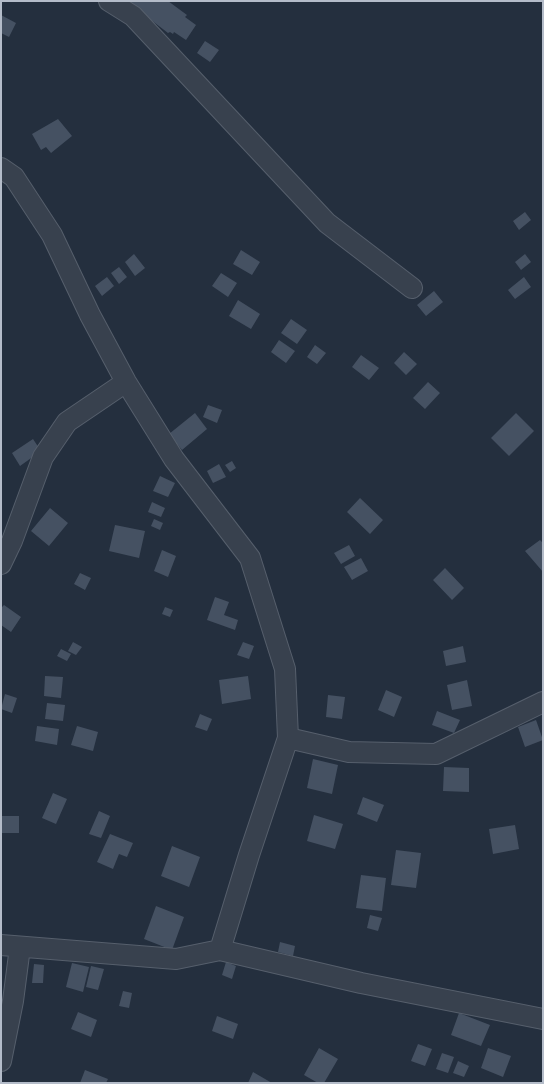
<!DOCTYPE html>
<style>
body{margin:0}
#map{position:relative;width:544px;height:1084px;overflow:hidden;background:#242f3e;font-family:Raleway,sans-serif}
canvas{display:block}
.frame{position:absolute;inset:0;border:2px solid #b4bcc9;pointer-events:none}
</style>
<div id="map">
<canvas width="544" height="1084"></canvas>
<div class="frame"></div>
</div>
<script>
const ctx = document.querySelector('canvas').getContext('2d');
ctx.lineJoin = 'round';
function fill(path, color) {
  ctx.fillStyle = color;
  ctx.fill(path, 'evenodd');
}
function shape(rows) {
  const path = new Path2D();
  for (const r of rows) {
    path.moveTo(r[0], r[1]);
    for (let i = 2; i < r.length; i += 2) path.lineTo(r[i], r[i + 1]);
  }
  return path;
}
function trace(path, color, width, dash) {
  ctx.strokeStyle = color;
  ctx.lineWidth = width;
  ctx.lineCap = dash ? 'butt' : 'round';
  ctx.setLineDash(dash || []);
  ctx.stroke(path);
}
fill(shape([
 [130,1,168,1,187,15,185,17,196,25,186,40,174,32,173,34,170,32,168,33,129,3],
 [1,15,16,23,9,37,1,33],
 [205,41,219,50,210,62,197,53],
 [58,119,72,136,51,153,46,147,41,150,32,134],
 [525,212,531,220,519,230,513,221],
 [241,250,260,262,252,275,233,264],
 [134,254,145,268,135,276,125,262],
 [525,254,531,262,521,270,515,262],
 [119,267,127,277,119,284,111,273],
 [221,273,237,283,228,297,212,286],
 [107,277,114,286,102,296,95,286],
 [524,277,531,287,515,299,508,290],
 [434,291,443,302,426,316,417,305],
 [238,300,260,314,251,329,229,316],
 [291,319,307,330,297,344,281,333],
 [279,340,295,351,286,363,271,352],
 [315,345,326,353,317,364,307,357],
 [404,352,417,364,406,375,394,363],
 [361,355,379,368,369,380,352,367],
 [428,382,440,393,425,409,413,398],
 [208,405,222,410,217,423,203,417],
 [195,413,207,429,182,450,169,434],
 [516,413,534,431,509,456,491,438],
 [33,439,41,451,20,466,12,453],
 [232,461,236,468,230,472,225,465],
 [219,464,226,477,213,483,207,471],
 [160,476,175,483,168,497,153,491],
 [360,498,383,520,370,534,347,512],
 [152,502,165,508,161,517,148,512],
 [50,508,68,523,49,546,31,531],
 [154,519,163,523,160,530,151,526],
 [115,525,145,531,139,558,109,551],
 [540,540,543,543,543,572,525,551],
 [349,545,355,556,341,564,334,553],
 [162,550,176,556,168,577,154,571],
 [361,558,368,571,352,580,344,567],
 [445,568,464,588,452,600,433,580],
 [80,573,91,578,85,590,74,584],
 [215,597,229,602,224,615,238,620,235,630,207,620],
 [4,605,21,617,11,632,1,625,1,608],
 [165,607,173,610,170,617,162,614],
 [73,642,82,647,76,655,68,651],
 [243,642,254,646,249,659,237,655],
 [463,646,466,662,446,666,443,651],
 [61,649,71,654,67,661,57,656],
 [45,676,63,677,61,698,44,696],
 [248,676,251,699,222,704,219,680],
 [467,680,472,706,452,710,447,685],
 [386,690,402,697,394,717,378,710],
 [5,694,17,698,12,713,1,709],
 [328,695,345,697,342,719,326,717],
 [47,703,65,705,63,721,45,719],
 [437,711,460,720,454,733,432,725],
 [200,714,212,719,207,731,195,727],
 [536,720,543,740,525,747,518,727],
 [37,726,59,729,57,745,35,741],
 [77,726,98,732,93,751,71,745],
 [313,759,338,765,332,794,307,788],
 [444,767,469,768,469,792,443,791],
 [53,793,67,799,56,824,42,818],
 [363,797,384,805,377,822,357,814],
 [99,811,110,816,101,838,89,834],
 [314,815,343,824,335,849,307,841],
 [1,816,19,816,19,833,1,833],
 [515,825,519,849,493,854,489,829],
 [110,834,133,843,127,857,119,854,113,869,97,862],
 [172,846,200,857,189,887,161,876],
 [396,850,421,853,416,888,391,885],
 [361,875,386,878,382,911,356,908],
 [156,906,184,917,172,950,144,939],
 [370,915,382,918,378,931,367,928],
 [280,942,295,946,293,956,278,952],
 [226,962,236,966,232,979,222,975],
 [72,963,89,967,83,992,66,987],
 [34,964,44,965,43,983,32,983],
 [91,966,104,969,98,990,86,987],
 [123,991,132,993,129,1008,119,1006],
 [78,1012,97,1020,91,1037,71,1029],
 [459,1013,490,1025,481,1046,451,1035],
 [217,1016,238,1024,233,1039,212,1031],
 [418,1044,432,1049,425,1066,411,1061],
 [319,1048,338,1059,324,1083,318,1083,304,1075],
 [488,1048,511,1056,503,1077,481,1068],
 [442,1053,454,1057,448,1073,436,1069],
 [458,1061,469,1066,464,1077,453,1073],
 [85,1070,108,1079,106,1083,80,1083],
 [253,1072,272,1083,248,1083]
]), '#455162');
const street = shape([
 [109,1,133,16,327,223,412,288],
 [1,168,14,177,52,235,90,315,126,382,174,459,250,558,285,669,288,738,249,855,220,950],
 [1,564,12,541,43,457,67,422,126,382],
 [288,738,349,752,436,754,543,702],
 [1,945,176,959,220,950,361,983,543,1019],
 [1,1061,13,1001,20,947]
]);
trace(street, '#565f6c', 22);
trace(street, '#38414e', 20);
</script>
